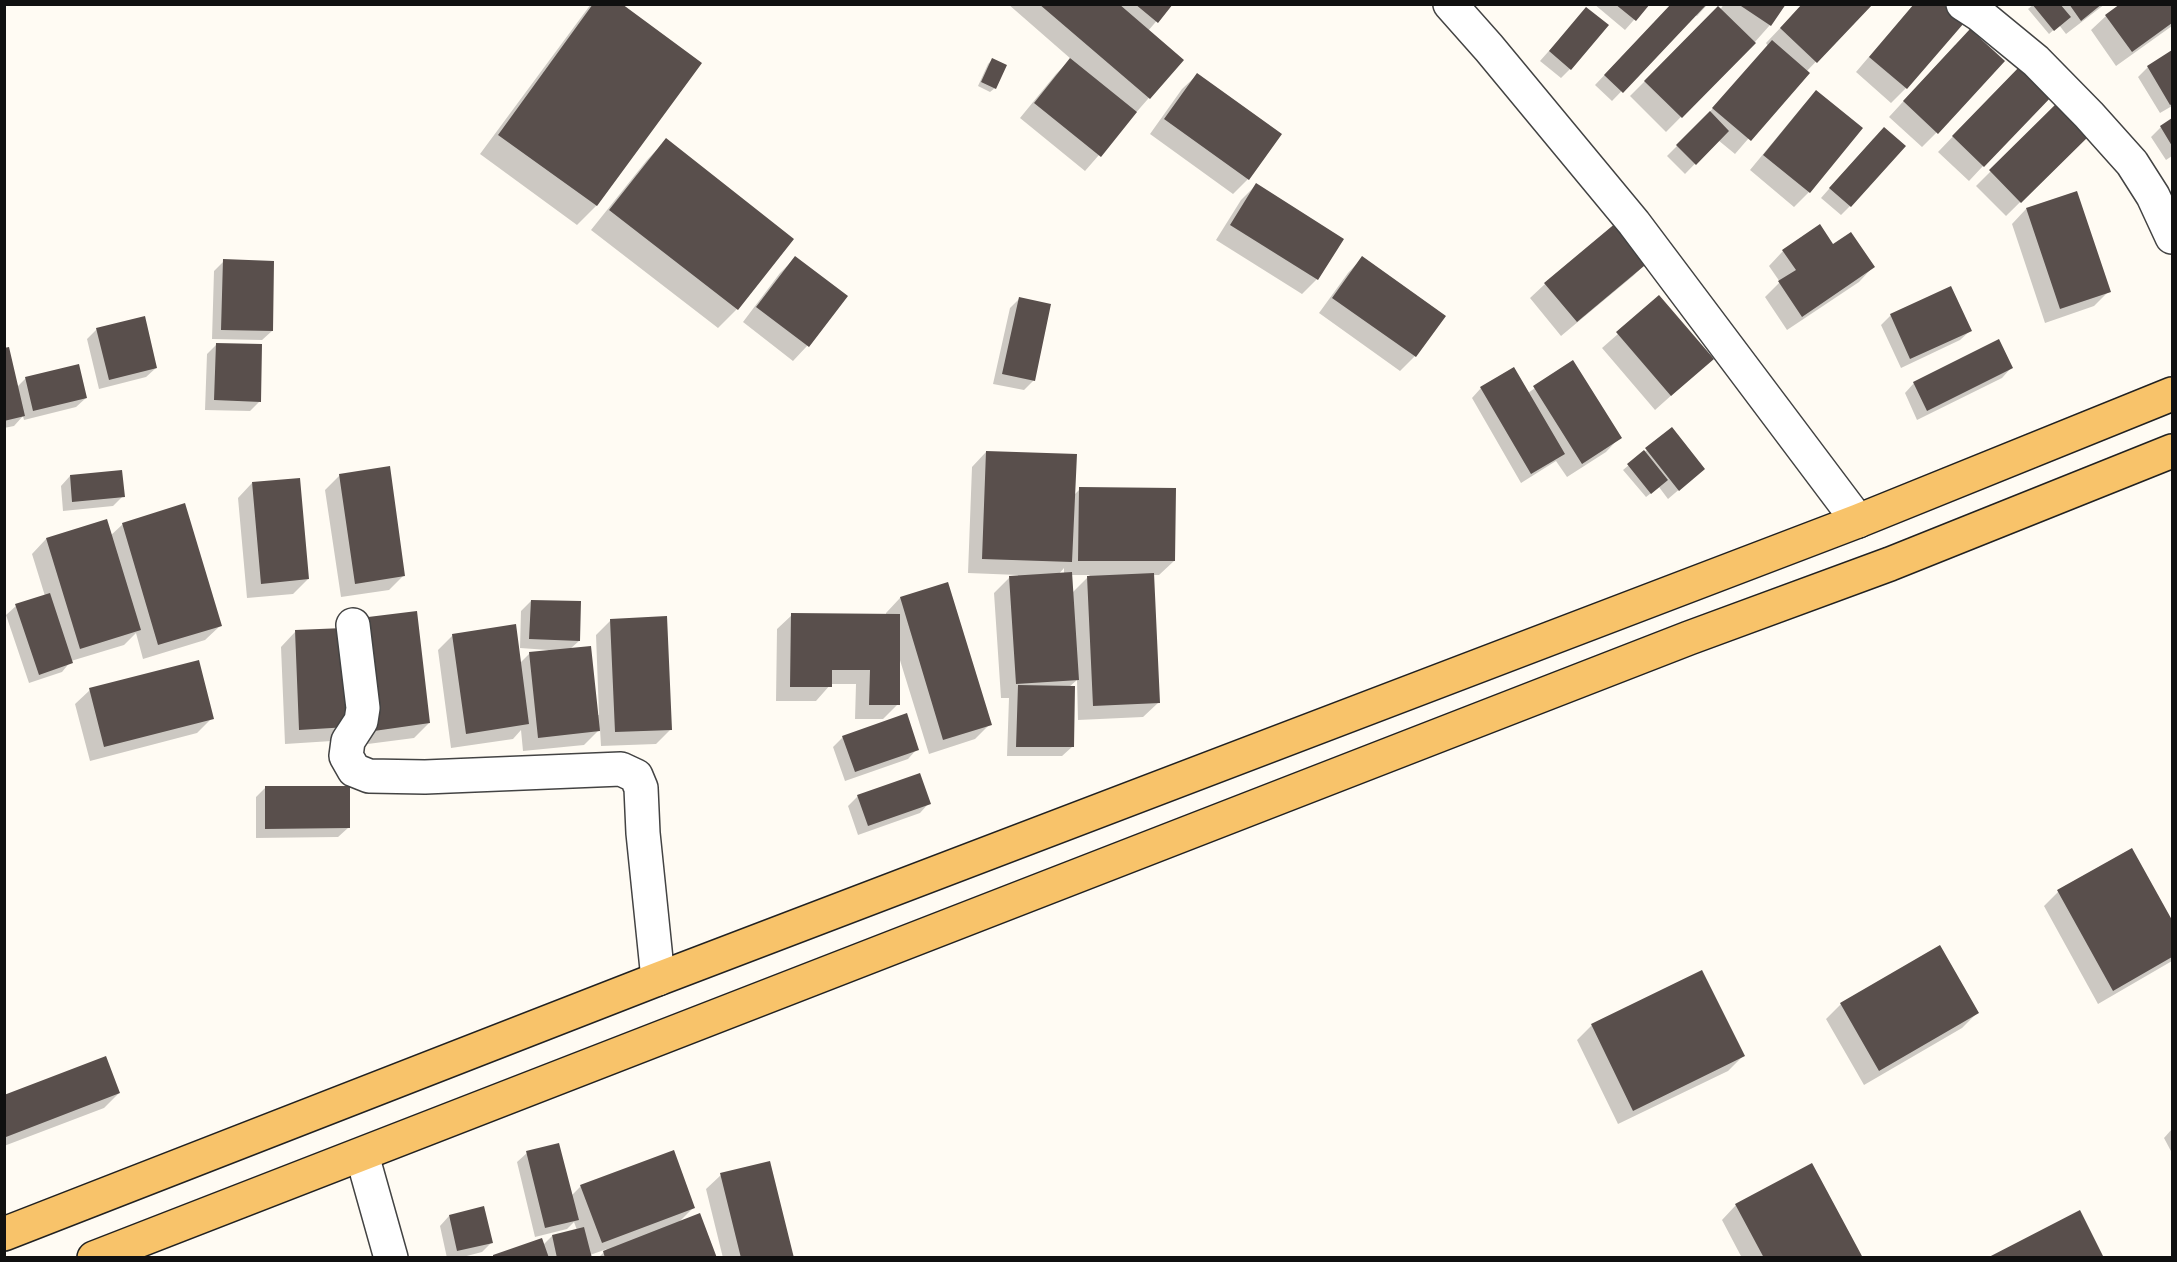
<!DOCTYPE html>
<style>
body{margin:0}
#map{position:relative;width:2177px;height:1262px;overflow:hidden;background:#fffbf3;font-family:"Playfair Display",serif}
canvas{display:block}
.frame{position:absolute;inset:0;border:6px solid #101010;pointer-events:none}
</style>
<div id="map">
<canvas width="2177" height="1262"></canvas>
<div class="frame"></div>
</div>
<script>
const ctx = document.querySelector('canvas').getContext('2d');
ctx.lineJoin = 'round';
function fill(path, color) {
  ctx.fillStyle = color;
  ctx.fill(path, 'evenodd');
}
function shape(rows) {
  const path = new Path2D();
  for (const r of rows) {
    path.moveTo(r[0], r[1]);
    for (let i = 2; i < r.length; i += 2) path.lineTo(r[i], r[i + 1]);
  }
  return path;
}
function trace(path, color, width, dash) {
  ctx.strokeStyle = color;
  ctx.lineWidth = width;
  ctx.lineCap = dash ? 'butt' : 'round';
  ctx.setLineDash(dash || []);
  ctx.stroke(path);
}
fill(shape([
 [591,4,620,4,700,63,596,206,577,225,480,154],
 [1008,4,1171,4,1148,31,1182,60,1085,171,1020,118,1056,74,1071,59],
 [1594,4,1648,4,1625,30],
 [1672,4,1708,4,1697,16,1695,15,1612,101,1595,85],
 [1724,4,1784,4,1770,25,1754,43,1666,132,1630,96,1718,8,1720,10],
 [1803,4,1871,4,1806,72,1735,154,1718,140,1685,174,1667,156,1699,124,1768,46,1766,43],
 [1914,4,1906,88,1891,103,1856,72],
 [2105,4,2066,34,2059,25,2049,34,2028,9,2033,5],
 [2122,4,2172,4,2172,26,2116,66,2091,30,2106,16],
 [1586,9,1570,69,1561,78,1540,61],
 [1955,45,1937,132,1922,147,1889,117],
 [2172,52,2172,106,2160,113,2138,77,2148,67],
 [992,60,995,88,990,92,978,86,988,64],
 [1197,75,1248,179,1233,194,1150,134,1182,89],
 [2007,80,1983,166,1969,181,1938,152],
 [1816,92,1861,129,1809,192,1794,207,1750,170,1802,107],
 [2060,102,2090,133,2006,216,1976,186],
 [2172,120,2172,156,2166,160,2151,137,2161,127],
 [1874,138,1850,206,1841,215,1821,198],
 [666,140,792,239,737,309,718,328,591,230,647,160],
 [1256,185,1317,279,1302,294,1216,240,1241,200],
 [2026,209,2109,291,2094,306,2045,323,2012,224],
 [1833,246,1873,267,1859,282,1787,330,1765,297,1780,282,1769,266,1783,251],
 [795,258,846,296,807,346,793,361,743,322,780,273],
 [1362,258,1415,356,1400,371,1319,313,1348,273],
 [224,261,272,331,262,340,212,339,214,271],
 [1648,261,1633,276,1561,336,1530,298,1545,284],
 [1950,288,1970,331,1960,340,1901,368,1881,325,1891,315],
 [1020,298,1034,380,1024,390,993,384,1010,308],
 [1659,298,1712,359,1655,410,1602,348],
 [97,329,156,368,146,377,99,389,87,339],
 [216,345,260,401,250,411,205,410,207,354],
 [4,350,17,387,26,378,86,398,76,407,24,420,23,416,14,426,4,428],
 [1572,362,1620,437,1606,452,1567,477,1556,461,1521,483,1472,398,1481,388,1528,393],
 [2011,368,2002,378,1917,420,1905,393,1914,383],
 [1672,429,1703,469,1668,499,1659,487,1646,497,1623,470],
 [986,452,1074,495,1080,489,1174,561,1159,575,1153,575,1158,703,1143,717,1078,720,1077,680,1069,687,1072,747,1062,756,1007,756,1009,698,1001,698,994,593,1009,578,1018,577,1018,575,968,573,972,467],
 [1064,568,1064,574,1058,575],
 [1071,575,1090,575,1072,593],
 [340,475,404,575,389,590,341,597,325,490],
 [70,476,123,496,113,506,63,511,61,486],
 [252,483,308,579,293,594,247,598,238,498],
 [106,521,110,536,123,524,220,626,205,640,143,659,136,633,124,645,71,661,62,672,29,683,6,615,16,606,45,596,32,554,46,539],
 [947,584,990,724,975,739,929,754,899,657,898,704,883,719,855,719,856,684,831,684,816,701,776,701,777,629,792,615,886,615,886,613,900,598],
 [531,601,579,641,570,649,597,715,599,715,596,635,611,620,671,729,656,744,601,746,600,729,584,745,523,751,521,730,513,739,451,748,438,650,453,635,519,664,530,653,548,651,548,650,520,648,521,611],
 [295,632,346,726,332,741,285,744,281,647],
 [346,634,429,723,414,738,360,745],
 [90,690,212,718,197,733,90,761,75,704],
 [843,737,917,749,908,759,845,781,833,747],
 [266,787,348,828,338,837,256,838,256,797],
 [858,796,929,803,920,813,858,835,848,806],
 [2132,850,2172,923,2172,961,2098,1004,2044,906,2058,892],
 [1841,1004,1977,1013,1962,1028,1864,1085,1826,1019],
 [1592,1025,1743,1056,1728,1071,1618,1124,1577,1040],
 [119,1093,104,1108,4,1146,4,1096],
 [2172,1129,2172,1153,2164,1138],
 [527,1153,571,1196,581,1186,693,1208,677,1224,716,1258,598,1258,607,1249,590,1255,590,1258,493,1258,543,1245,552,1236,577,1230,574,1222,567,1229,535,1237,517,1162],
 [721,1175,792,1258,723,1258,706,1189],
 [1736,1205,1861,1258,1742,1258,1722,1220],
 [449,1216,491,1243,482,1252,459,1258,447,1258,440,1226]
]), '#0003');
fill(shape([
 [593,4,622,4,702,63,597,206,498,135],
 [1039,4,1119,4,1184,60,1150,99],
 [1135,4,1173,4,1158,23],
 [1615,4,1650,4,1636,21],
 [1671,4,1707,4,1623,93,1604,75],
 [1738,4,1786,4,1771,26],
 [1802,4,1873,4,1817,63,1780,28],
 [1914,4,1943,4,1964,23,1907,89,1869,57],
 [2032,4,2060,4,2071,17,2054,31],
 [2069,4,2102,4,2081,21],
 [2120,4,2172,4,2172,23,2132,52,2105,15],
 [1718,6,1756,43,1682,118,1644,81],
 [1586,7,1609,25,1571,70,1549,51],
 [1970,29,2005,61,1938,134,1903,101],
 [1772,40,1810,73,1751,141,1712,108],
 [2172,50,2172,104,2170,105,2147,66],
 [992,58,1007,65,996,89,981,82],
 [1070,58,1137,112,1101,157,1034,103],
 [2022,64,2054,94,1984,167,1952,136],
 [1197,73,1282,134,1249,180,1164,119],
 [1816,90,1863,128,1810,193,1763,155],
 [2060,100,2092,133,2021,203,1989,170],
 [1710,111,1729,131,1696,165,1676,145],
 [2172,118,2172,146,2160,126],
 [1884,127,1906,146,1851,207,1829,188],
 [666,138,794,239,738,310,609,210],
 [1256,183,1344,239,1318,280,1230,225],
 [2077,191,2111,292,2060,309,2026,208],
 [1617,222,1650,261,1577,322,1544,283],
 [1820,224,1833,244,1851,232,1875,267,1802,317,1778,281,1796,270,1782,250],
 [795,256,848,296,809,347,756,307],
 [1362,256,1446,316,1416,357,1332,298],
 [223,259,274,261,273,331,221,330],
 [1951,286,1972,331,1910,359,1890,314],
 [1659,295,1714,359,1671,396,1616,332],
 [1019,297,1051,304,1035,381,1002,374],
 [145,316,157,368,109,380,96,328],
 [1999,339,2013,368,1927,411,1913,382],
 [216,343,262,344,261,402,214,400],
 [9,347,25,416,4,421,4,348],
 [1573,360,1622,438,1582,464,1533,386],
 [79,364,87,398,33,411,25,377],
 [1514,367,1565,454,1531,474,1480,387],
 [1672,427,1705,469,1679,491,1645,448],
 [1644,450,1668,480,1651,494,1627,464],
 [986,451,1077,454,1072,562,982,559],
 [390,466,405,576,355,584,339,474],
 [122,470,125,497,72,502,70,475],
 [300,478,309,579,261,584,252,482],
 [1079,487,1176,488,1175,561,1078,561],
 [185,503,222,626,158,645,122,523],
 [107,519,141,630,80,649,46,538],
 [1072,572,1079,680,1016,684,1009,576],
 [1154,573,1160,703,1093,706,1087,576],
 [948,582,992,725,943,740,900,597],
 [50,593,73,663,39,675,15,604],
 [531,600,581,601,580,641,529,639],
 [417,611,430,723,374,731,360,618],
 [791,613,900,614,900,705,869,705,870,670,832,670,832,687,790,687],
 [667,616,672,730,615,732,610,619],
 [516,624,529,724,466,734,452,634],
 [344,628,348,727,299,730,295,630],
 [591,646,600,731,538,738,529,652],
 [199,660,214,719,104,747,89,688],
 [1018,685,1075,686,1074,747,1016,747],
 [907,713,919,750,855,772,842,736],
 [920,773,931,804,868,826,857,795],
 [265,786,350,786,350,828,265,829],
 [2132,848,2172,920,2172,957,2113,991,2057,890],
 [1940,945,1979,1013,1879,1071,1840,1003],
 [1702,970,1745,1056,1633,1111,1591,1024],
 [106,1056,120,1093,6,1137,4,1095],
 [559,1143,579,1220,545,1228,526,1151],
 [674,1150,695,1208,602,1243,580,1185],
 [770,1161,794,1258,741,1258,720,1173],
 [1812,1163,1863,1258,1764,1258,1735,1204],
 [484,1206,493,1243,457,1251,449,1215],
 [2080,1210,2104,1258,1987,1258],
 [700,1213,717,1258,605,1258,603,1251],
 [584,1227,592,1258,557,1258,552,1235],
 [542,1238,549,1258,493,1258,493,1255]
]), '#594f4c');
const minor = shape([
 [1450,4,1489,48,1634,223,1858,521],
 [1963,4,1980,15,2036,61,2089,115,2132,163,2153,196,2172,237],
 [353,625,363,708,361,721,348,741,346,756,354,770,369,776,425,777,621,769,636,776,641,788,643,833,658,979],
 [362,1155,391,1258]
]);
const primary = shape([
 [4,1234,658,979,1858,521,2172,394],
 [94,1258,1689,638,1890,564,2172,451]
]);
trace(minor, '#434343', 36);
trace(primary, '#212121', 36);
trace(minor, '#fff', 33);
trace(primary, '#f8c36a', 33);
</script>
